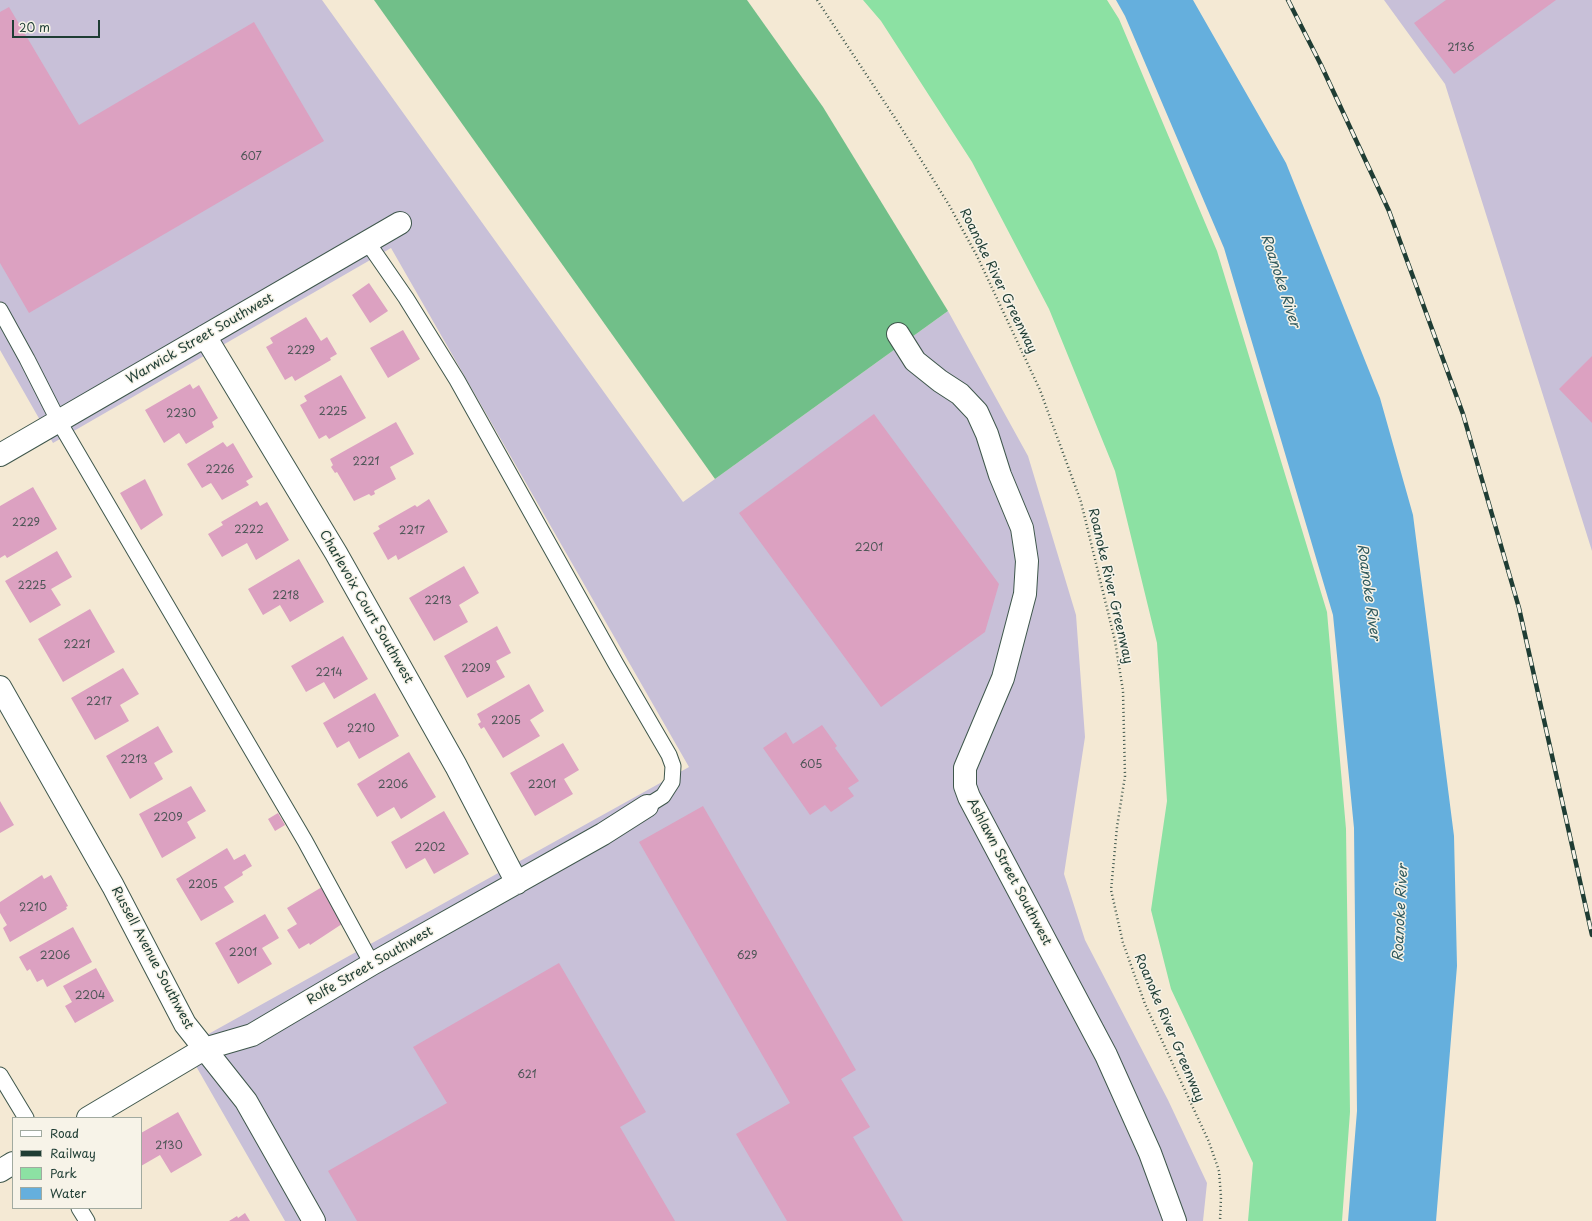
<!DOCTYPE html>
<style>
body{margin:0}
#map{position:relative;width:1592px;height:1221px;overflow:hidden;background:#f4e9d4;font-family:"Playpen Sans",sans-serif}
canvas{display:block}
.legend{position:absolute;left:12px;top:1117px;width:130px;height:92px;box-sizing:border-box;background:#f7f3e8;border:1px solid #a1aaa0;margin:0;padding:5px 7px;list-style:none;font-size:12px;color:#1f3d34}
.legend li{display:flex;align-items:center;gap:8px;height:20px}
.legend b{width:20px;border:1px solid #a1aaa0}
.scale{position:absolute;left:12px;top:20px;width:88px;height:18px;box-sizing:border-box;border:2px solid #1f3d34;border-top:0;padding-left:5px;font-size:12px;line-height:14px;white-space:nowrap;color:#1f3d34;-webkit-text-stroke:3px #f7f3e8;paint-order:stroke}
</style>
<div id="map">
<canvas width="1592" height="1221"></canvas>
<ul class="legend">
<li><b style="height:5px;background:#fff"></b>Road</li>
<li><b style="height:5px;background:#1f3d34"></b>Railway</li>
<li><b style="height:11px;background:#8ce1a3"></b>Park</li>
<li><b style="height:11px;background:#65afdd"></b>Water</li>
</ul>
<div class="scale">20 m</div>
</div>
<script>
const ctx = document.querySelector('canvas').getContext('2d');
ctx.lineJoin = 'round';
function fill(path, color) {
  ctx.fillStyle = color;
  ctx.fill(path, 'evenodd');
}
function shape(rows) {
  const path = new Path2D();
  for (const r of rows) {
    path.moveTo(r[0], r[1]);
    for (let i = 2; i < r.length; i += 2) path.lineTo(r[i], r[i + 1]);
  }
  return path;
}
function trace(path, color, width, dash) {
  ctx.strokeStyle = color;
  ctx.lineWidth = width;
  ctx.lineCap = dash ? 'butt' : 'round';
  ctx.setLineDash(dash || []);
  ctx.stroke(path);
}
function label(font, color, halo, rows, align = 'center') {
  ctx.font = font + ' "Playpen Sans",sans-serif';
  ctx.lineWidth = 3;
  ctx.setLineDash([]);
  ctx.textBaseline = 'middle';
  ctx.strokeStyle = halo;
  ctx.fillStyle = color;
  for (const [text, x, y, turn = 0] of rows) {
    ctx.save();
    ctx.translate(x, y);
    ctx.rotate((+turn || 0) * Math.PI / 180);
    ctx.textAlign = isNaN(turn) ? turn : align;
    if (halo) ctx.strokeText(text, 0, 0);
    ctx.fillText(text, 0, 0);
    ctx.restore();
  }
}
fill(shape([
 [0,0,322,0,683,502,948,311,1028,456,1076,615,1085,737,1064,874,1085,940,1168,1100,1207,1183,1203,1221,285,1221,185,1047,689,767,391,248,53,443,0,350],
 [1384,0,1592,0,1592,551,1445,84]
]), '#c8c0d8');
fill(shape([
 [863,0,1107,0,1119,19,1217,251,1327,612,1346,829,1350,1112,1342,1221,1248,1221,1253,1163,1171,989,1151,910,1167,801,1157,643,1115,471,1049,309,972,162,881,21]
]), '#8ce1a3');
fill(shape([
 [374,0,747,0,823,107,948,311,715,479]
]), '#71bf89');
fill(shape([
 [1116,0,1193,0,1286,163,1380,398,1413,515,1454,836,1457,966,1436,1221,1348,1221,1357,1111,1354,828,1333,615,1224,248,1125,16]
]), '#65afdd');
fill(shape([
 [1446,0,1556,0,1454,74,1414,23],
 [9,7,79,125,254,22,324,141,29,313,0,263,0,12],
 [369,283,388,311,370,323,352,295],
 [306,317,321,341,327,337,337,354,330,358,331,360,295,381,292,376,285,380,266,347,273,343,270,338],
 [403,330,420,359,388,378,370,348],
 [1592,356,1592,423,1559,389],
 [341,375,366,418,329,439,326,435,319,439,300,405,307,401,304,396],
 [190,384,193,389,199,385,218,418,212,422,214,427,186,444,179,433,164,443,145,410],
 [874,414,999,584,985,632,881,707,739,513],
 [396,422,414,454,390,467,396,479,374,491,375,494,371,496,369,494,354,501,337,472,335,473,331,467,333,465,330,459],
 [223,442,227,447,233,443,253,477,246,481,249,485,222,500,211,483,202,488,187,464],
 [145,479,163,515,141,530,120,493],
 [33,487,57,529,7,558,5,555,0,558,0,506],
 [429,499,448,532,398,560,396,555,388,560,373,533,380,529,378,526,415,505,417,507],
 [257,501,260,506,267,502,289,540,256,560,247,543,222,557,208,534,223,525,221,522],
 [57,551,72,577,51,589,61,605,30,623,5,581],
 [299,559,324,602,290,622,280,605,263,615,248,589],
 [464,566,479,593,459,605,468,622,434,641,409,598],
 [90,609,115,652,63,682,38,639],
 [497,626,511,653,496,661,505,677,467,698,444,656],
 [343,636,368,679,334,699,324,682,306,692,291,666],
 [123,668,139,694,120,705,129,721,95,740,71,698],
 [529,684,544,711,530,720,540,736,503,758,484,727,481,729,478,724,481,722,477,714],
 [375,693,399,736,359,759,349,741,337,748,323,723],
 [822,725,837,746,835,748,859,781,848,788,854,796,831,812,825,805,810,815,763,748,786,732,793,744],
 [158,726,173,752,154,763,163,779,130,799,106,756],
 [563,743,579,770,564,779,573,794,535,816,510,773],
 [409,752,436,797,401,819,394,807,377,817,357,784],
 [191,786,206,811,187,822,196,838,162,858,139,814],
 [0,801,14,825,0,833],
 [703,806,856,1070,841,1079,870,1127,853,1137,903,1221,787,1221,736,1134,790,1103,639,842],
 [444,811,469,854,434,874,425,858,406,869,391,842],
 [278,813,285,825,275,831,268,819],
 [227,848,234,860,245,854,252,866,242,872,243,875,224,887,234,902,201,921,176,879],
 [42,875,44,879,51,875,68,906,66,907,67,909,10,942,3,928,7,925,0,913,0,902],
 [322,887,345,922,310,945,309,943,299,949,287,930,297,924,287,908],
 [265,914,279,938,262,948,272,964,238,984,215,943],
 [73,927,92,962,47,987,43,979,37,982,30,969,27,971,19,957],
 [559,963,646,1112,620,1127,675,1221,357,1221,328,1171,447,1103,413,1047],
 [96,968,114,1001,75,1023,65,1006,72,1002,63,986],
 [178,1112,202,1155,171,1173,160,1155,141,1166,141,1133],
 [245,1213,250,1221,229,1221,237,1216,238,1218]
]), '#dca1c1');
const service = shape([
 [368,243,406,298,457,380,616,664,669,755,673,766,672,782,663,796,647,806],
 [0,310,27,359,58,420,305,841,372,964],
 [0,1075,26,1118],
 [79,1208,87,1221]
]);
const minor = shape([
 [898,334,915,361,940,381,960,394,977,412,987,434,1000,475,1022,528,1027,561,1025,594,1003,678,965,768,965,786,969,797,1106,1055,1150,1153,1175,1221],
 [205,336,336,553,456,766,517,883],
 [0,455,400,223],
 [0,687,113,886,185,1024,246,1101,314,1221],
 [88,1118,204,1049,252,1035,372,964,603,834,647,806],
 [0,1171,13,1163]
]);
trace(service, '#3f574c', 17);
trace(minor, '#3f574c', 24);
trace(shape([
 [817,0,897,121,949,205,977,256,1040,390,1081,502,1115,641,1123,691,1125,776,1117,827,1111,890,1123,943,1145,1004,1209,1142,1219,1171,1221,1197,1220,1221]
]), '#3f574c', 2.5, [1, 3]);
trace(service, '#fff', 15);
trace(minor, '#fff', 22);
const rail = shape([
 [1288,0,1321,65,1389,211,1463,414,1519,608,1592,935]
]);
trace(rail, '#1f3d34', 4.5);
trace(rail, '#f7f3e8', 3, [9]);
label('11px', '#4e5657', null, [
 ["2136",1461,48],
 ["607",251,157],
 ["2229",301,351],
 ["2225",333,412],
 ["2230",181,414],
 ["2221",366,462],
 ["2226",220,470],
 ["2229",26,523],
 ["2222",249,530],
 ["2217",412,531],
 ["2201",869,548],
 ["2225",32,586],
 ["2218",286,596],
 ["2213",438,601],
 ["2221",77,645],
 ["2209",476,669],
 ["2214",329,673],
 ["2217",99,702],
 ["2205",506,721],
 ["2210",361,729],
 ["2213",134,760],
 ["605",811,765],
 ["2206",393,785],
 ["2201",542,785],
 ["2209",168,818],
 ["2202",430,848],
 ["2205",203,885],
 ["2210",33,908],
 ["2201",243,953],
 ["2206",55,956],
 ["629",747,956],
 ["2204",90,996],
 ["621",527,1075],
 ["2130",169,1146]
]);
label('13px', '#1f3d34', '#f7f3e8', [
 ["Roanoke River Greenway",998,281,64],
 ["Warwick Street Southwest",200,339,-30],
 ["Roanoke River Greenway",1110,586,77],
 ["Charlevoix Court Southwest",366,607,60],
 ["Ashlawn Street Southwest",1009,872,62],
 ["Russell Avenue Southwest",152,958,62],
 ["Rolfe Street Southwest",370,966,-30],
 ["Roanoke River Greenway",1169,1028,67]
]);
label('italic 14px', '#305a5e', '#f7f3e8', [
 ["Roanoke River",1280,281,72],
 ["Roanoke River",1368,592,82],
 ["Roanoke River",1401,913,-87]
]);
</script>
